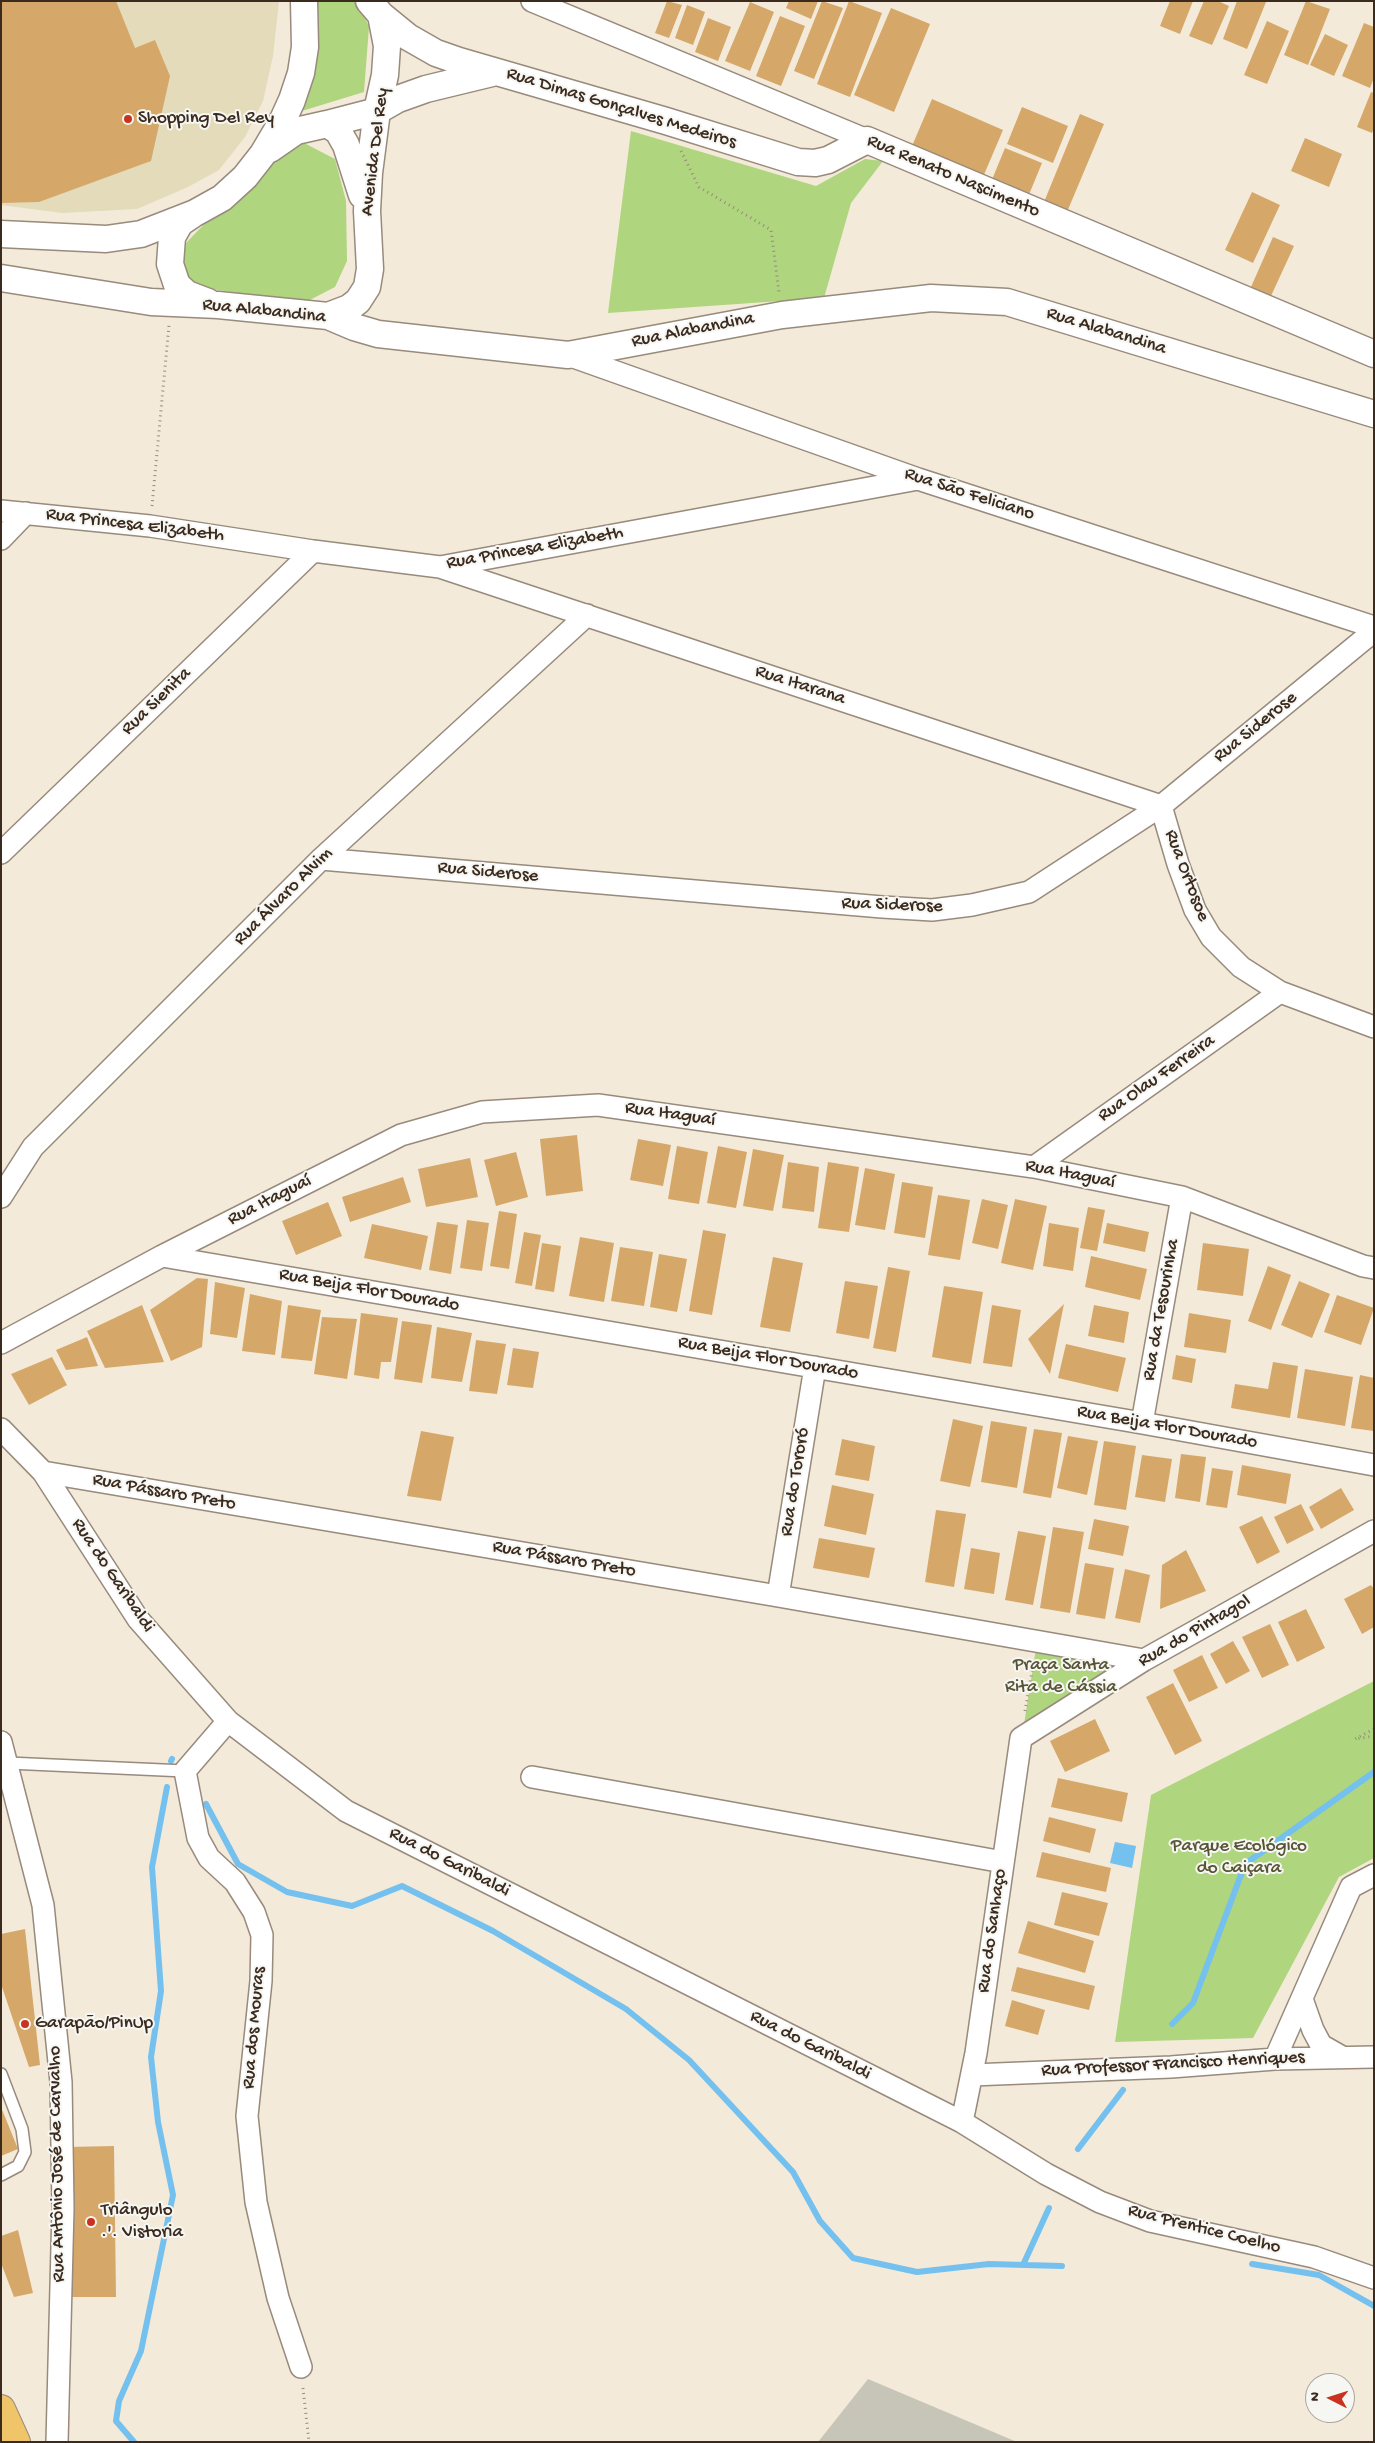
<!DOCTYPE html>
<meta charset="utf-8">
<style>
body{margin:0}
#map{position:relative;width:1375px;height:2443px;overflow:hidden;background:#f4ead9;font-family:"Gochi Hand",sans-serif}
canvas{display:block}
.frame{position:absolute;inset:0;border:2px solid #3b2a1e;pointer-events:none}
.north{position:absolute;left:1305px;top:2373px;width:50px;height:50px;box-sizing:border-box;background:#f6f6f2;border:1px solid #aba49d;border-radius:50%;rotate:275deg;font-size:14px;font-weight:700;line-height:20px;text-align:center;color:#3b2a1e}
.north::after{content:'';display:block;margin:auto;width:18px;height:22px;background:#c8321e;clip-path:polygon(50% 0,100% 100%,50% 72%,0 100%)}
</style>
<div id="map">
<canvas width="1375" height="2443"></canvas>
<div class="frame"></div>
<div class="north">N</div>
</div>
<script>
const ctx = document.querySelector('canvas').getContext('2d');
ctx.lineJoin = 'round';
function fill(path, color) {
  ctx.fillStyle = color;
  ctx.fill(path, 'evenodd');
}
function shape(rows) {
  const path = new Path2D();
  for (const r of rows) {
    path.moveTo(r[0], r[1]);
    for (let i = 2; i < r.length; i += 2) path.lineTo(r[i], r[i + 1]);
  }
  return path;
}
function trace(path, color, width, dash) {
  ctx.strokeStyle = color;
  ctx.lineWidth = width;
  ctx.lineCap = dash ? 'butt' : 'round';
  ctx.setLineDash(dash || []);
  ctx.stroke(path);
}
function label(font, color, halo, rows, align = 'center') {
  ctx.font = font + ' "Gochi Hand",sans-serif';
  ctx.lineWidth = 4;
  ctx.setLineDash([]);
  ctx.textBaseline = 'middle';
  ctx.strokeStyle = halo;
  ctx.fillStyle = color;
  for (const [text, x, y, turn = 0] of rows) {
    ctx.save();
    ctx.translate(x, y);
    ctx.rotate((+turn || 0) * Math.PI / 180);
    ctx.textAlign = isNaN(turn) ? turn : align;
    if (halo) ctx.strokeText(text, 0, 0);
    ctx.fillText(text, 0, 0);
    ctx.restore();
  }
}
fill(shape([
 [1,1,279,1,273,56,263,101,245,137,219,170,188,187,137,209,62,213,1,205]
]), '#e4dbba');
fill(shape([
 [868,2379,1017,2442,818,2442]
]), '#c6c5b8');
fill(shape([
 [310,1,357,1,359,4,369,27,364,92,292,114],
 [631,131,816,186,865,159,883,161,851,203,824,298,608,313],
 [304,143,335,159,346,201,347,261,335,287,304,303,192,286,182,268,185,244,279,147],
 [1037,1642,1140,1663,1022,1737],
 [1374,1681,1374,1858,1339,1877,1253,2038,1115,2042,1151,1795]
]), '#afd57e');
fill(shape([
 [1115,1842,1136,1846,1132,1868,1110,1863]
]), '#74c0ee');
trace(shape([
 [171,1761,172,1759],
 [206,1804,238,1864,287,1892,352,1906,402,1886,493,1931,626,2009,689,2060,793,2172,820,2221,853,2258,917,2272,989,2264,1062,2266],
 [1172,2024,1193,2003,1245,1864,1374,1772],
 [1078,2149,1123,2090],
 [1252,2264,1319,2275,1374,2306],
 [1023,2265,1049,2208],
 [134,2442,116,2421,119,2401,141,2351,173,2195,158,2122,151,2057,161,1991,152,1867,167,1787]
]), '#74c0ee', 6);
fill(shape([
 [1,1,116,1,135,48,155,40,170,76,151,161,39,202,1,203],
 [667,1,682,5,669,38,655,33],
 [789,1,818,1,811,19,786,8],
 [822,1,843,8,814,79,794,71],
 [849,1,882,13,850,97,817,84],
 [1170,1,1193,1,1180,34,1160,26],
 [1204,1,1218,1,1229,6,1212,45,1189,36],
 [1237,1,1266,2,1247,49,1223,39],
 [1306,1,1330,9,1308,65,1284,55],
 [750,2,774,12,750,71,725,61],
 [687,5,705,12,693,45,675,38],
 [891,8,930,24,894,112,854,95],
 [780,16,805,26,781,86,756,76],
 [708,18,731,27,718,61,695,52],
 [1267,21,1289,31,1267,84,1244,75],
 [1364,23,1374,27,1374,78,1370,88,1342,76],
 [1325,34,1348,45,1334,76,1310,65],
 [1371,92,1374,93,1374,128,1372,133,1357,127],
 [932,99,1003,130,983,177,912,146],
 [1022,107,1068,126,1053,163,1007,144],
 [1080,114,1104,124,1067,212,1044,202],
 [1305,138,1342,154,1329,187,1291,171],
 [1005,148,1042,163,1028,197,991,182],
 [1252,192,1280,205,1253,263,1225,250],
 [1273,237,1294,246,1271,296,1251,287],
 [577,1135,583,1191,546,1196,540,1139],
 [638,1139,671,1145,663,1186,630,1180],
 [677,1146,708,1152,699,1204,668,1199],
 [718,1146,747,1152,736,1208,707,1203],
 [753,1149,784,1155,773,1211,743,1206],
 [516,1152,528,1197,496,1206,484,1160],
 [470,1158,478,1197,426,1207,418,1169],
 [788,1162,819,1167,814,1212,782,1208],
 [828,1162,859,1167,849,1232,818,1228],
 [865,1168,895,1174,885,1230,855,1225],
 [403,1177,411,1202,350,1222,342,1197],
 [902,1182,933,1187,925,1238,894,1233],
 [938,1195,970,1200,960,1260,928,1255],
 [982,1199,1008,1205,998,1249,972,1243],
 [1015,1199,1047,1206,1033,1270,1001,1263],
 [328,1202,342,1236,296,1255,282,1221],
 [1088,1207,1105,1210,1097,1251,1080,1248],
 [499,1211,517,1214,509,1269,490,1266],
 [467,1220,489,1223,482,1271,460,1268],
 [437,1222,458,1225,451,1274,429,1270],
 [1049,1223,1079,1228,1073,1271,1043,1266],
 [1107,1223,1149,1232,1145,1252,1103,1243],
 [372,1224,428,1236,421,1270,364,1258],
 [703,1230,726,1234,712,1315,689,1311],
 [524,1232,541,1235,532,1286,515,1283],
 [580,1237,614,1243,604,1302,569,1296],
 [542,1243,561,1246,554,1292,535,1289],
 [1203,1243,1249,1249,1243,1296,1197,1290],
 [620,1247,653,1252,644,1306,611,1301],
 [659,1254,687,1259,677,1312,650,1307],
 [1091,1256,1147,1269,1140,1300,1085,1287],
 [773,1257,803,1263,790,1332,760,1327],
 [1268,1266,1291,1275,1271,1330,1248,1321],
 [888,1267,910,1271,896,1352,873,1348],
 [197,1278,208,1279,202,1347,171,1361,150,1310],
 [845,1281,878,1286,869,1339,836,1333],
 [1299,1281,1330,1294,1312,1338,1281,1325],
 [215,1282,245,1288,237,1338,210,1334],
 [944,1286,983,1292,971,1364,932,1357],
 [250,1294,282,1301,275,1355,242,1351],
 [1337,1295,1374,1308,1361,1345,1324,1332],
 [1064,1304,1050,1374,1028,1339],
 [142,1305,164,1362,105,1368,87,1331],
 [288,1305,321,1310,312,1361,281,1358],
 [992,1305,1021,1310,1012,1367,983,1363],
 [1094,1305,1129,1312,1124,1343,1088,1336],
 [361,1313,398,1318,391,1362,381,1362,379,1379,354,1375],
 [1189,1313,1231,1320,1226,1353,1184,1347],
 [322,1317,357,1319,347,1379,314,1374],
 [402,1321,432,1325,422,1383,394,1379],
 [437,1327,472,1333,462,1382,431,1378],
 [87,1337,98,1366,66,1370,56,1350],
 [476,1340,506,1344,497,1394,469,1391],
 [1066,1344,1126,1358,1118,1392,1058,1378],
 [513,1348,539,1352,533,1388,507,1385],
 [1176,1355,1196,1359,1192,1383,1172,1379],
 [52,1357,67,1385,29,1405,11,1374],
 [1273,1362,1298,1366,1290,1418,1231,1408,1235,1384,1268,1389],
 [1305,1369,1353,1377,1345,1426,1297,1418],
 [1360,1375,1374,1378,1374,1431,1351,1428],
 [953,1419,983,1426,970,1487,940,1481],
 [991,1421,1027,1427,1017,1488,981,1482],
 [1034,1429,1062,1433,1051,1498,1023,1493],
 [421,1431,454,1437,441,1501,407,1496],
 [1068,1436,1098,1441,1087,1495,1057,1488],
 [842,1439,875,1446,869,1481,835,1475],
 [1104,1441,1136,1446,1126,1510,1094,1505],
 [1181,1454,1206,1457,1200,1502,1175,1498],
 [1142,1455,1172,1459,1165,1502,1135,1497],
 [1242,1465,1291,1474,1286,1504,1237,1495],
 [1212,1468,1233,1471,1227,1508,1206,1505],
 [832,1485,874,1494,866,1535,824,1526],
 [1341,1488,1354,1510,1321,1529,1309,1507],
 [1301,1504,1314,1530,1287,1544,1274,1517],
 [936,1510,966,1514,954,1587,925,1582],
 [1262,1516,1280,1552,1257,1564,1239,1527],
 [1094,1519,1129,1526,1123,1556,1088,1549],
 [1053,1527,1084,1532,1070,1613,1040,1608],
 [1018,1531,1046,1536,1033,1605,1005,1600],
 [819,1538,875,1548,869,1578,813,1568],
 [971,1548,1000,1553,994,1594,964,1589],
 [1186,1550,1206,1591,1160,1609,1162,1565],
 [1085,1563,1114,1568,1105,1619,1076,1614],
 [1125,1569,1150,1575,1140,1623,1115,1618],
 [1371,1585,1374,1589,1374,1627,1362,1634,1344,1599],
 [1306,1609,1325,1648,1297,1662,1278,1622],
 [1270,1624,1289,1665,1262,1678,1242,1637],
 [1233,1641,1250,1671,1226,1684,1210,1654],
 [1202,1655,1218,1688,1189,1702,1173,1670],
 [1173,1683,1202,1741,1175,1755,1146,1697],
 [1095,1719,1110,1751,1065,1772,1050,1741],
 [1058,1778,1128,1793,1122,1822,1051,1807],
 [1049,1817,1096,1829,1090,1853,1043,1841],
 [1042,1852,1111,1868,1106,1892,1036,1877],
 [1062,1892,1108,1903,1099,1936,1054,1925],
 [1028,1921,1094,1941,1085,1973,1018,1953],
 [25,1929,40,2065,29,2067,1,1984,1,1934],
 [1017,1967,1095,1986,1089,2010,1011,1991],
 [1012,2000,1045,2010,1038,2035,1005,2026],
 [1,2107,18,2149,1,2156],
 [114,2146,116,2297,69,2297,67,2147],
 [18,2230,33,2293,14,2297,1,2263,1,2236]
]), '#d5a86a');
const service = shape([
 [8,1763,185,1771],
 [1,2074,22,2129,25,2152,18,2166,1,2175]
]);
const minor = shape([
 [532,1,867,140],
 [568,355,918,479,1374,627],
 [1,511,150,526,313,551,440,567,918,479],
 [1,539,26,513],
 [440,567,1161,806,1178,864,1195,910,1211,937,1241,967,1280,992,1374,1027],
 [1,853,313,551],
 [321,859,882,907,932,910,972,905,1029,892,1161,806,1374,631],
 [1034,1167,1280,992],
 [1,1197,33,1147,321,859,587,615],
 [162,1256,1142,1423,1374,1465],
 [1,1343,162,1256,401,1135,482,1112,598,1105,1034,1167,1182,1197,1363,1266,1374,1268],
 [1142,1423,1182,1197],
 [1,1429,43,1472,138,1619,228,1721,346,1811,962,2122,1046,2174,1100,2202,1150,2221,1314,2257,1374,2278],
 [43,1472,778,1596,1144,1660],
 [778,1596,815,1367],
 [228,1721,185,1771,198,1838,209,1858,235,1882,254,1912,262,1935,261,1981,247,2116,256,2202,278,2298,301,2367],
 [1,1742,43,1905,61,2082,63,2208,57,2442],
 [532,1777,1003,1862],
 [1302,1999,1313,2030,1321,2045,1342,2057],
 [1275,2059,1351,1887,1374,1875],
 [972,2075,1171,2067,1275,2059,1374,2057],
 [962,2122,976,2053,1021,1738,1144,1660,1374,1531]
]);
const tertiary = shape([
 [381,15,408,37,436,53,459,61,666,121,798,162,815,163,828,160,867,140,1374,354],
 [327,124,377,111,398,99,426,89,492,73],
 [270,149,296,131,327,124,338,131,346,145,362,195],
 [192,215,180,223,172,237,170,264,177,285,187,294,208,302],
 [1,234,106,239,141,234,195,213,222,198,245,177,263,154,282,122,292,100,301,73,305,47,304,1],
 [1,278,151,302,218,305,328,316,354,327,378,334,568,355,782,315,931,298,1007,302,1374,414],
 [328,316,349,308,358,301,367,287,370,269,367,211,369,173,377,111,385,75,387,46,381,15,369,1]
]);
const primary = shape([
 [1,2409,16,2442]
]);
trace(service, '#988a7c', 14);
trace(minor, '#988a7c', 24);
trace(tertiary, '#988a7c', 29);
trace(primary, '#988a7c', 30);
trace(shape([
 [681,151,699,187,771,230,779,292],
 [152,506,169,325],
 [1025,1711,1034,1660],
 [1374,1729,1355,1739,1374,1736],
 [303,2388,309,2442]
]), '#988a7c', 3, [1, 4]);
trace(service, '#fff', 11);
trace(minor, '#fff', 21);
trace(tertiary, '#fff', 26);
trace(primary, '#f0c469', 28);
for (const [x, y, r, color] of [
 [128,119,5,"#c8321e"],
 [25,2024,5,"#c8321e"],
 [91,2222,5,"#c8321e"]
]) {
  const dot = new Path2D();
  dot.arc(x, y, r, 0, 2 * Math.PI);
  ctx.fillStyle = color;
  ctx.fill(dot);
  trace(dot, '#f6f6f2', 2);
}
label('19px', '#3b2a1e', '#f6f6f2', [
 ["Rua Dimas Gonçalves Medeiros",621,109,17],
 ["Avenida Del Rey",376,152,-83],
 ["Rua Renato Nascimento",953,177,23],
 ["Rua Alabandina",264,312,6],
 ["Rua Alabandina",693,331,-11],
 ["Rua Alabandina",1106,332,17],
 ["Rua São Feliciano",969,495,18],
 ["Rua Princesa Elizabeth",135,526,7],
 ["Rua Princesa Elizabeth",535,549,-10],
 ["Rua Itarana",800,686,18],
 ["Rua Sienita",157,702,-44],
 ["Rua Siderose",1256,728,-39],
 ["Rua Siderose",488,873,5],
 ["Rua Ortosoe",1186,876,69],
 ["Rua Álvaro Alvim",284,897,-45],
 ["Rua Siderose",892,906,2],
 ["Rua Olau Ferreira",1157,1079,-35],
 ["Rua Itaguaí",670,1115,8],
 ["Rua Itaguaí",1070,1175,11],
 ["Rua Itaguaí",270,1201,-27],
 ["Rua Beija Flor Dourado",369,1291,10],
 ["Rua da Tesourinha",1162,1310,-80],
 ["Rua Beija Flor Dourado",768,1359,10],
 ["Rua Beija Flor Dourado",1167,1428,10],
 ["Rua do Tororó",796,1482,-81],
 ["Rua Pássaro Preto",164,1493,10],
 ["Rua Pássaro Preto",564,1560,10],
 ["Rua do Garibaldi",112,1576,56],
 ["Rua do Pintagol",1195,1632,-30],
 ["Rua do Garibaldi",449,1863,27],
 ["Rua do Sanhaço",993,1931,-82],
 ["Rua dos Mouras",255,2028,-85],
 ["Rua do Garibaldi",810,2046,27],
 ["Rua Professor Francisco Henriques",1173,2065,-3],
 ["Rua Antônio José de Carvalho",58,2164,-91],
 ["Rua Prentice Coelho",1204,2230,14]
]);
label('19px', '#3b2a1e', '#f6f6f2', [
 ["Shopping Del Rey",138,119],
 ["Garapão/PinUp",35,2024],
 ["Triângulo",101,2211],
 [".'. Vistoria",101,2233]
], 'left');
label('19px', '#585536', '#f6f6f2', [
 ["Praça Santa",1061,1666],
 ["Rita de Cássia",1061,1688],
 ["Parque Ecológico",1239,1847],
 ["do Caiçara",1239,1869]
]);
</script>
